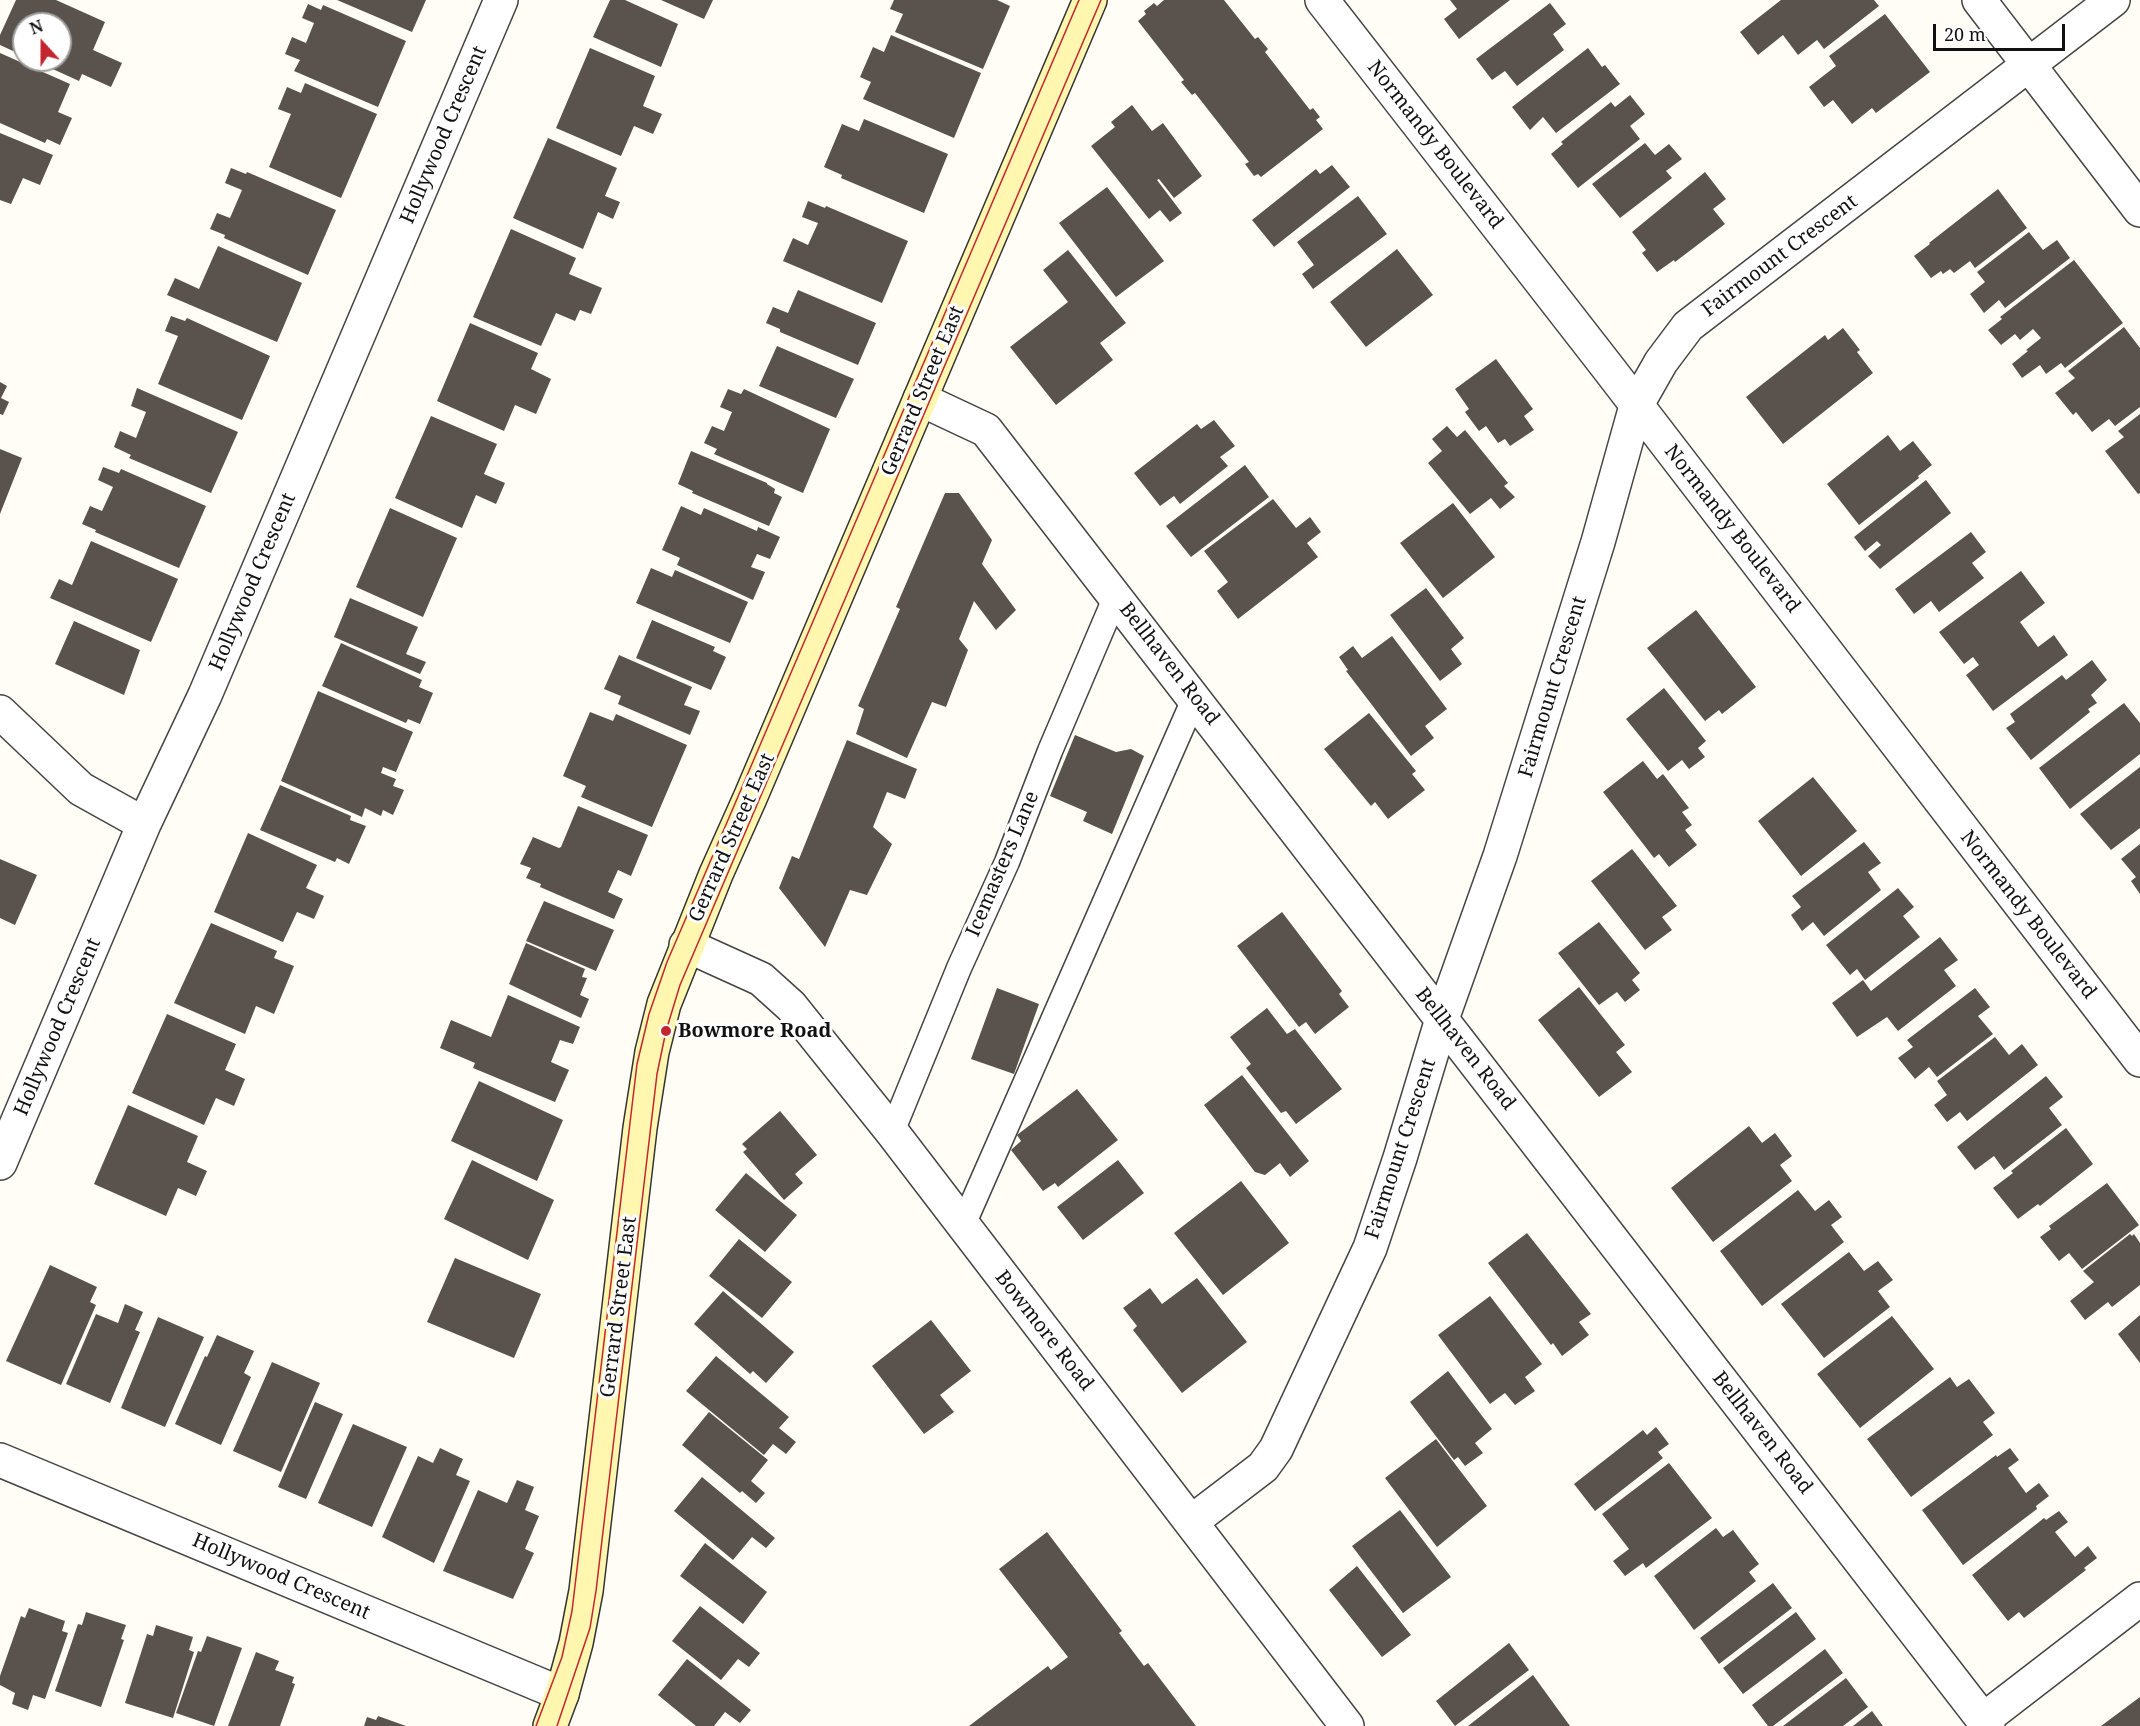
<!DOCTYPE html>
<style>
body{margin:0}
#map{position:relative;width:2140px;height:1726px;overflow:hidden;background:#fffdf5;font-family:"Noto Serif",serif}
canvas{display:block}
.north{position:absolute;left:12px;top:12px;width:60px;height:60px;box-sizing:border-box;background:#fff;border:2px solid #a0a0a0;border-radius:50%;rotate:339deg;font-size:16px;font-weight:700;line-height:24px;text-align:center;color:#111}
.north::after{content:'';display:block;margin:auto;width:21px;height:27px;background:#c4262e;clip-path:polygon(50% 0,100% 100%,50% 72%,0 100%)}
.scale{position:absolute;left:1933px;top:24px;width:132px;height:27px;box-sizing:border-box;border:3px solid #111;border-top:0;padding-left:8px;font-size:18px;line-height:21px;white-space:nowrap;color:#111;-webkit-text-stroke:4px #fff;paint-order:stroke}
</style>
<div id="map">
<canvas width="2140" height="1726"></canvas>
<div class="north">N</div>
<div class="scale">20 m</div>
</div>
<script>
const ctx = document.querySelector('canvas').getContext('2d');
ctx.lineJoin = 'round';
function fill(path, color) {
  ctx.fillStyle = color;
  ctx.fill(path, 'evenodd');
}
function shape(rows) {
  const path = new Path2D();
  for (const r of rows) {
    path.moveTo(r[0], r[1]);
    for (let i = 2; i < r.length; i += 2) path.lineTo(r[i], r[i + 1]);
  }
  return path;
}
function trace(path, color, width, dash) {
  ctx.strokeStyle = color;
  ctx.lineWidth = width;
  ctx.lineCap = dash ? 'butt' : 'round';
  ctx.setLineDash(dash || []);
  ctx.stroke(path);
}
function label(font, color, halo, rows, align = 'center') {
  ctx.font = font + ' "Noto Serif",serif';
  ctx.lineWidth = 6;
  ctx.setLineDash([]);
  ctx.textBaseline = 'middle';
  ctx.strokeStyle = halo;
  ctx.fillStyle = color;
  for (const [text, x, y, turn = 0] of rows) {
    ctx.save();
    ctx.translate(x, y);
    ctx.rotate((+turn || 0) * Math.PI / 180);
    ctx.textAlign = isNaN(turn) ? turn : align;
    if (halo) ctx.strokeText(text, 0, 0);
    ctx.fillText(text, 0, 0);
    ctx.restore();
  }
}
fill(shape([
 [16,0,56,0,105,22,93,50,122,63,111,87,82,74,79,81,33,60,60,60,60,24,24,24,24,56,0,45,0,35],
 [337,0,426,0,412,32],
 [610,0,625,0,678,24,661,67,593,37],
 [661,0,713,0,704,19],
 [894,0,997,0,1010,6,983,69,895,32,903,14,890,9],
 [1164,0,1224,0,1255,39,1258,37,1268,49,1265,52,1310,110,1313,108,1320,117,1316,120,1323,129,1261,177,1258,174,1254,176,1245,164,1249,162,1195,93,1192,95,1181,82,1184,80,1138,21,1146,14,1144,11,1154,3,1157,6],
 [1450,0,1510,0,1459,39,1444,19,1457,9],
 [1781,0,1874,0,1879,6,1824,49,1817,40,1798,55,1783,35,1758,55,1740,32],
 [1550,3,1566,24,1553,34,1564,50,1517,86,1505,71,1492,80,1476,59],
 [308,4,321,10,323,5,406,41,378,107,294,71,300,60,285,54,292,37,306,43,314,23,302,18],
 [1885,14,1930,72,1876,113,1872,108,1852,124,1833,100,1824,107,1809,87,1836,66,1829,56],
 [891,35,981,73,954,138,863,99,871,82,860,77,873,47,884,52],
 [590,48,655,76,643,106,662,114,653,134,634,126,621,156,556,128],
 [1588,48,1602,67,1605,65,1620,84,1556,133,1543,117,1530,130,1512,107],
 [0,53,70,84,58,112,72,118,60,145,47,139,45,143,0,123],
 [305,83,377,114,341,198,269,167,291,114,278,109,287,87,301,93],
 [1630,95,1645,114,1630,126,1640,139,1578,188,1551,154,1563,144,1561,142,1611,102,1615,107],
 [1132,105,1152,131,1163,123,1202,176,1174,198,1159,179,1157,180,1182,213,1170,222,1160,210,1149,219,1091,146,1115,127,1111,122],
 [864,119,948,154,924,213,841,178,842,175,824,167,842,124,859,131],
 [0,133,53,155,40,185,23,178,11,204,0,200],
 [548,138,617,168,605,196,620,202,613,219,598,212,583,249,513,218],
 [1645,143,1655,155,1669,144,1682,159,1666,171,1672,178,1620,218,1592,184],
 [1332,165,1350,187,1274,247,1252,220,1316,169,1320,174],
 [231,168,246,174,247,172,336,210,308,275,224,238,225,235,210,229,217,213,230,218,242,190,225,183],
 [1705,172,1726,199,1713,209,1725,224,1675,262,1674,260,1657,272,1642,253,1646,250,1632,232],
 [1107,187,1164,261,1116,297,1059,223],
 [1998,189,2027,228,1975,268,1970,261,1954,273,1950,269,1943,274,1941,271,1931,278,1914,256,1930,244,1929,243],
 [1358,196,1387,234,1313,289,1302,274,1314,265,1297,242],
 [808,201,825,208,826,206,908,241,882,303,783,261,793,238,808,245,818,223,802,217],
 [511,229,576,258,569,274,602,288,591,314,580,310,575,321,556,313,541,346,473,317],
 [2029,232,2043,250,2057,240,2070,258,2005,308,1999,300,1984,313,1970,294,1985,282,1977,272],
 [218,246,302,283,277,342,167,295,175,278,199,289],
 [1397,249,1433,295,1366,347,1330,302],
 [1068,250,1126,323,1100,343,1113,360,1056,405,1010,347,1068,302,1043,270],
 [2074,260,2123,323,2065,368,2061,363,2046,374,2040,365,2022,378,2012,364,2028,351,2026,350,2041,338,2033,329,2020,340,2015,334,2001,345,1988,330,2002,319,2000,317],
 [798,290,876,323,858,365,780,332,780,329,766,323,773,307,788,313],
 [171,316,185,321,187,318,270,356,242,420,158,384,178,336,165,331],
 [470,323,538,353,531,369,551,379,536,414,515,405,504,431,437,401],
 [2124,327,2140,348,2140,407,2115,426,2109,419,2092,432,2076,412,2073,415,2055,393,2075,378,2068,371],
 [1843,328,1860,350,1857,352,1873,373,1783,444,1746,397,1825,335,1828,340],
 [777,346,854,379,836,418,759,386],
 [1496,359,1533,409,1524,416,1534,430,1510,446,1505,439,1498,443,1486,426,1479,431,1465,412,1469,409,1455,389],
 [0,382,7,386,1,398,9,402,3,415,0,414],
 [137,388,238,432,211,493,129,458,131,455,114,447,120,431,136,438,146,412,131,406],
 [728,389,741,394,744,389,830,429,803,493,714,454,717,449,704,443,712,426,724,431,732,412,720,407],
 [2140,414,2140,493,2138,494,2105,451,2124,437,2118,431],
 [431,416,497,444,484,474,505,483,496,504,476,495,462,528,395,498],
 [1214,420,1235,446,1220,457,1228,466,1180,504,1174,496,1160,506,1134,473,1197,424,1201,429],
 [1447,426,1457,437,1465,430,1508,483,1504,486,1515,497,1500,509,1491,498,1470,514,1428,463,1442,451,1432,439],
 [1888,435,1900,451,1913,441,1932,465,1918,476,1919,478,1859,525,1827,484],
 [0,449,22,458,0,514],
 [691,451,767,483,767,484,775,489,774,493,782,497,769,526,692,493,693,491,678,484],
 [1245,465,1269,497,1191,557,1166,526],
 [103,467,119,473,121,469,206,506,179,568,95,532,96,530,82,524,90,506,102,511,113,487,98,480],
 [1926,480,1951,513,1880,569,1868,556,1881,545,1877,541,1865,551,1854,537],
 [945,493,959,493,992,540,982,564,1016,610,996,630,974,601,959,639,968,650,946,707,932,702,907,758,856,734,864,709,858,706,900,609,896,607],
 [1273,499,1296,528,1310,517,1321,532,1307,543,1318,557,1238,619,1217,591,1228,582,1204,551],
 [1453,503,1495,557,1443,598,1400,543],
 [681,506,701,515,704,508,757,531,758,527,780,537,770,559,757,554,751,567,765,572,753,600,677,565,680,558,662,550],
 [390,508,457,538,423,617,356,587],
 [1971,532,1986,552,1972,563,1984,578,1939,612,1931,601,1914,614,1895,589],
 [91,541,178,579,151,642,50,598,59,579,72,585],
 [651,568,672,577,675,570,748,602,730,643,636,603],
 [2021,571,2045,603,2020,622,2038,647,2054,635,2068,655,1993,711,1966,675,1979,665,1973,657,1964,664,1939,632],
 [1426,588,1464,638,1451,649,1462,664,1440,681,1390,615],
 [350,598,418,627,406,654,426,662,420,674,334,637],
 [1696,610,1756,687,1722,714,1719,710,1705,721,1647,648],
 [652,620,715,647,713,651,726,657,711,690,636,658],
 [74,621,140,650,124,695,55,664],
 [1392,636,1447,709,1425,726,1434,738,1411,756,1346,671,1348,670,1339,657,1353,646,1362,658],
 [341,643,422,680,419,687,433,693,420,724,408,719,406,723,322,686],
 [619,655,692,687,684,705,700,711,690,735,618,704,621,696,604,689],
 [2092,660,2107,680,2091,695,2097,703,2088,709,2090,712,2031,760,2006,728,2015,722,2010,714,2062,675,2066,680],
 [1664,688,1706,741,1698,748,1705,757,1689,769,1682,760,1668,771,1626,719],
 [318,691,413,732,396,772,383,767,381,773,396,779,393,786,404,790,393,815,383,810,381,816,365,808,362,817,281,781],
 [2124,703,2140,723,2140,754,2070,809,2039,768],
 [590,712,613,721,616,714,687,745,652,827,581,797,586,786,563,776],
 [1369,713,1416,771,1412,774,1425,790,1388,819,1375,802,1371,806,1324,749],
 [1075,735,1116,752,1131,749,1144,756,1112,834,1083,821,1087,812,1050,796],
 [847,740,917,769,905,799,887,792,873,827,892,844,867,895,850,890,825,947,779,888,792,856,799,859],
 [1643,761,1657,779,1663,774,1689,808,1682,812,1692,825,1685,830,1697,845,1669,867,1659,854,1654,858,1603,792],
 [2140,767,2140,828,2111,850,2080,814],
 [1813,777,1857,831,1801,876,1758,821],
 [280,785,351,816,350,820,366,826,349,864,337,858,335,862,260,830],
 [578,806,648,835,631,876,618,870,608,892,623,899,614,919,540,887,541,884,526,878,531,868,520,864,533,837,559,848,561,847],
 [248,833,317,865,306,888,324,896,314,919,297,912,283,942,214,912],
 [1864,842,1881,863,1868,872,1881,890,1824,936,1813,922,1802,931,1791,915,1801,907,1792,896],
 [2140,844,2140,894,2131,881,2136,877,2121,859],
 [1632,849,1677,906,1662,917,1672,930,1645,950,1591,881],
 [0,859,37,875,15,925,0,918],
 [1898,888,1914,907,1903,916,1920,937,1865,980,1857,969,1850,975,1826,945],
 [544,901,614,930,596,971,526,941],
 [1282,912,1342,991,1339,994,1349,1007,1315,1034,1306,1022,1299,1027,1237,946],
 [1599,922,1640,973,1632,980,1640,990,1625,1002,1617,992,1599,1005,1558,953],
 [211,923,277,951,274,958,294,966,274,1014,256,1006,245,1034,174,1003],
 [1940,937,1958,960,1944,970,1956,986,1898,1031,1887,1017,1857,1037,1832,1003,1863,980,1871,991],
 [526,943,585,969,582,977,587,978,580,995,589,999,581,1018,509,984],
 [1579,987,1625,1045,1616,1052,1632,1072,1599,1097,1538,1020],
 [997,988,1039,1004,1014,1074,971,1059],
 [1975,988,1990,1007,1978,1016,1993,1034,1937,1077,1929,1067,1915,1079,1898,1058,1913,1047,1907,1040],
 [508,995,580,1027,573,1044,560,1040,551,1062,569,1070,555,1102,473,1068,475,1063,440,1048,451,1020,491,1037],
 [1267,1008,1287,1034,1295,1029,1342,1089,1296,1124,1286,1111,1281,1113,1246,1068,1251,1064,1230,1037],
 [167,1014,236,1044,225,1070,245,1079,234,1106,216,1098,204,1125,132,1093],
 [1995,1037,2009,1055,2022,1044,2038,1065,1967,1121,1960,1112,1947,1122,1934,1105,1947,1095,1937,1081],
 [1242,1075,1309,1161,1290,1177,1280,1163,1265,1175,1255,1172,1204,1105],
 [2046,1076,2063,1097,2049,1108,2062,1125,2004,1170,1994,1156,1975,1170,1957,1147],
 [479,1081,563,1120,537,1181,451,1141],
 [1077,1089,1118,1140,1058,1187,1055,1183,1043,1191,1011,1150,1021,1141,1017,1135],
 [128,1105,198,1136,187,1162,207,1171,196,1196,178,1188,166,1216,94,1184],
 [780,1111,817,1155,795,1174,803,1183,784,1200,743,1152,747,1149,742,1144],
 [1749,1126,1762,1143,1775,1133,1792,1156,1780,1165,1792,1181,1713,1242,1671,1188],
 [2066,1128,2093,1164,2040,1206,2038,1204,2018,1219,1993,1188,2013,1173,2011,1171],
 [472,1160,554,1200,528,1260,444,1219],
 [1118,1160,1144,1193,1083,1240,1057,1207],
 [746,1173,797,1215,765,1252,715,1210],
 [1241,1181,1289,1243,1223,1295,1174,1233],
 [2107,1183,2139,1225,2082,1269,2069,1253,2059,1261,2040,1237,2051,1229,2049,1226],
 [1798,1190,1815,1211,1829,1200,1842,1217,1831,1225,1844,1242,1762,1306,1720,1251],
 [1527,1233,1591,1314,1579,1322,1589,1335,1562,1356,1553,1343,1551,1345,1488,1263],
 [2130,1234,2132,1236,2134,1234,2140,1243,2140,1285,2112,1307,2108,1302,2085,1320,2070,1301,2094,1282,2083,1271],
 [739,1239,792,1282,762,1318,709,1276],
 [1849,1252,1864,1271,1878,1261,1893,1280,1878,1291,1890,1307,1824,1358,1781,1304],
 [455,1258,541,1294,514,1358,427,1322],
 [50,1265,97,1287,90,1302,96,1305,61,1385,6,1361],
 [1197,1278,1247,1342,1182,1393,1133,1330,1137,1326,1123,1308,1150,1288,1162,1304],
 [723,1291,794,1352,766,1383,753,1371,750,1374,694,1324],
 [1490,1296,1542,1364,1525,1377,1535,1391,1515,1405,1505,1393,1490,1404,1438,1335],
 [125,1304,143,1312,135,1330,140,1332,110,1403,66,1384,96,1314,118,1323],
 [2140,1315,2140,1363,2118,1334],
 [1892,1316,1934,1369,1860,1428,1817,1374],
 [158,1317,204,1337,165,1427,121,1408],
 [931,1320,971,1371,940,1395,954,1412,924,1434,872,1366],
 [217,1335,254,1351,244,1373,251,1377,221,1445,175,1424,205,1356,207,1357],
 [716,1356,789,1417,779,1428,796,1442,786,1454,773,1444,764,1455,686,1391],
 [272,1362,320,1383,281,1472,233,1451],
 [1448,1371,1492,1429,1475,1443,1483,1453,1465,1466,1458,1457,1454,1460,1410,1402],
 [1950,1377,1957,1387,1969,1379,1995,1413,1983,1422,1993,1435,1911,1497,1867,1439],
 [315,1402,343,1414,306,1499,278,1487],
 [709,1412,768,1460,751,1481,765,1493,756,1503,742,1491,740,1493,682,1445],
 [353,1424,407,1447,372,1527,318,1503],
 [1656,1427,1669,1444,1658,1452,1663,1458,1595,1511,1574,1484,1643,1430,1647,1435],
 [1436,1439,1487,1506,1437,1547,1385,1478],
 [440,1448,463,1459,456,1475,470,1481,434,1563,382,1537,418,1456,433,1463],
 [2010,1448,2019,1460,2008,1468,2026,1493,2039,1483,2049,1496,2036,1506,2037,1509,1963,1565,1922,1510,1996,1455,1997,1457],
 [1669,1463,1712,1518,1646,1568,1643,1563,1625,1576,1613,1561,1629,1549,1602,1514],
 [702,1477,775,1538,766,1548,752,1537,733,1560,674,1511],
 [517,1480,534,1487,525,1510,539,1516,525,1549,534,1553,513,1599,443,1571,478,1490,507,1503],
 [1400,1510,1451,1577,1403,1613,1352,1546],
 [2059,1511,2068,1522,2055,1532,2075,1557,2088,1546,2097,1558,2084,1568,2086,1570,2024,1618,2019,1612,2008,1621,1972,1575,2044,1518,2046,1520],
 [1716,1528,1723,1537,1733,1530,1759,1564,1749,1572,1756,1581,1694,1630,1654,1576],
 [1047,1532,1122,1631,1119,1633,1144,1666,1148,1663,1196,1726,969,1726,1048,1666,1051,1670,1068,1657,999,1569],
 [705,1543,767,1592,743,1624,680,1576],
 [1357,1566,1411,1635,1382,1657,1329,1590],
 [1773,1583,1792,1608,1719,1664,1700,1638],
 [700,1606,760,1653,749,1667,738,1659,721,1680,672,1641],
 [29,1608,65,1621,62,1631,68,1633,45,1699,33,1695,28,1710,12,1704,15,1693,0,1685,0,1676,21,1616,25,1618],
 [86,1612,126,1625,121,1639,124,1640,101,1707,55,1691,78,1624,82,1625],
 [1796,1612,1816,1639,1743,1694,1723,1668],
 [156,1625,193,1637,189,1650,194,1652,173,1718,125,1703,147,1634,153,1636],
 [207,1636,242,1648,214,1726,176,1713,198,1651,201,1652],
 [1509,1643,1529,1670,1455,1726,1436,1701],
 [1825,1649,1843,1673,1773,1726,1768,1726,1752,1705],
 [256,1652,279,1661,275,1670,294,1677,292,1683,295,1684,280,1726,228,1726],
 [687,1659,751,1710,740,1723,725,1712,714,1726,696,1726,658,1695],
 [1533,1675,1570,1726,1468,1726],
 [1846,1678,1868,1707,1843,1726,1783,1726],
 [2140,1697,2140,1726,2101,1726],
 [1872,1711,1883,1726,1853,1726],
 [378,1716,406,1726,364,1726,367,1717,376,1720]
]), '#5a524d');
const service = shape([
 [892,1132,959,968,1007,862,1050,751,1116,596],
 [963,1225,1195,697]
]);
const minor = shape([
 [1322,0,1609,369,2140,1060],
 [1979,0,2140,210],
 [920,399,986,430,1988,1726],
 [0,712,81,789,144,824],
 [686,945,761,979,791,1006,892,1132,1347,1726],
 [0,1163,144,824,205,695,501,0],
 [0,1460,562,1694],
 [1191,1522,1263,1467,1276,1449,1370,1248,1400,1158,1442,1019,1500,856,1598,542,1636,406,1661,362,1688,326,2113,0],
 [1983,1720,2140,1599]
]);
const secondary = shape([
 [550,1726,562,1694,576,1643,586,1591,640,1128,652,1052,664,1004,716,874,750,798,1090,0]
]);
trace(service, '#444', 27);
trace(minor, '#444', 36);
trace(secondary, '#333', 36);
trace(service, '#fff', 24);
trace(minor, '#fff', 33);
trace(secondary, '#fff6b0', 33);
trace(shape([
 [536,1726,562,1657,572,1611,637,1064,649,1014,667,962,692,904,1079,0],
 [557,1726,590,1628,596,1591,657,1074,666,1031,680,985,1101,0]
]), '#c4262e', 1.5);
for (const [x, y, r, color] of [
 [666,1031,6,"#c4262e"]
]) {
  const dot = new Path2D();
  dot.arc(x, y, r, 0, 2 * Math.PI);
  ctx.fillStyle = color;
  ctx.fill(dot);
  trace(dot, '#fff', 2);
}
label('20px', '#111', '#fff', [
 ["Hollywood Crescent",444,135,-67],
 ["Normandy Boulevard",1435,145,52],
 ["Fairmount Crescent",1780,256,-37],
 ["Gerrard Street East",923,391,-67],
 ["Normandy Boulevard",1732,529,52],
 ["Hollywood Crescent",253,582,-67],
 ["Bellhaven Road",1169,664,52],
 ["Fairmount Crescent",1553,687,-73],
 ["Gerrard Street East",732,838,-66],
 ["Icemasters Lane",1003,864,-67],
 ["Normandy Boulevard",2028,915,52],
 ["Hollywood Crescent",58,1027,-67],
 ["Bellhaven Road",1465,1049,52],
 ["Fairmount Crescent",1401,1149,-72],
 ["Gerrard Street East",619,1307,-83],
 ["Bowmore Road",1044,1331,52],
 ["Bellhaven Road",1762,1433,52],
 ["Hollywood Crescent",281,1577,23]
]);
label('bold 20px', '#111', '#fff', [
 ["Bowmore Road",678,1031]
], 'left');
</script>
